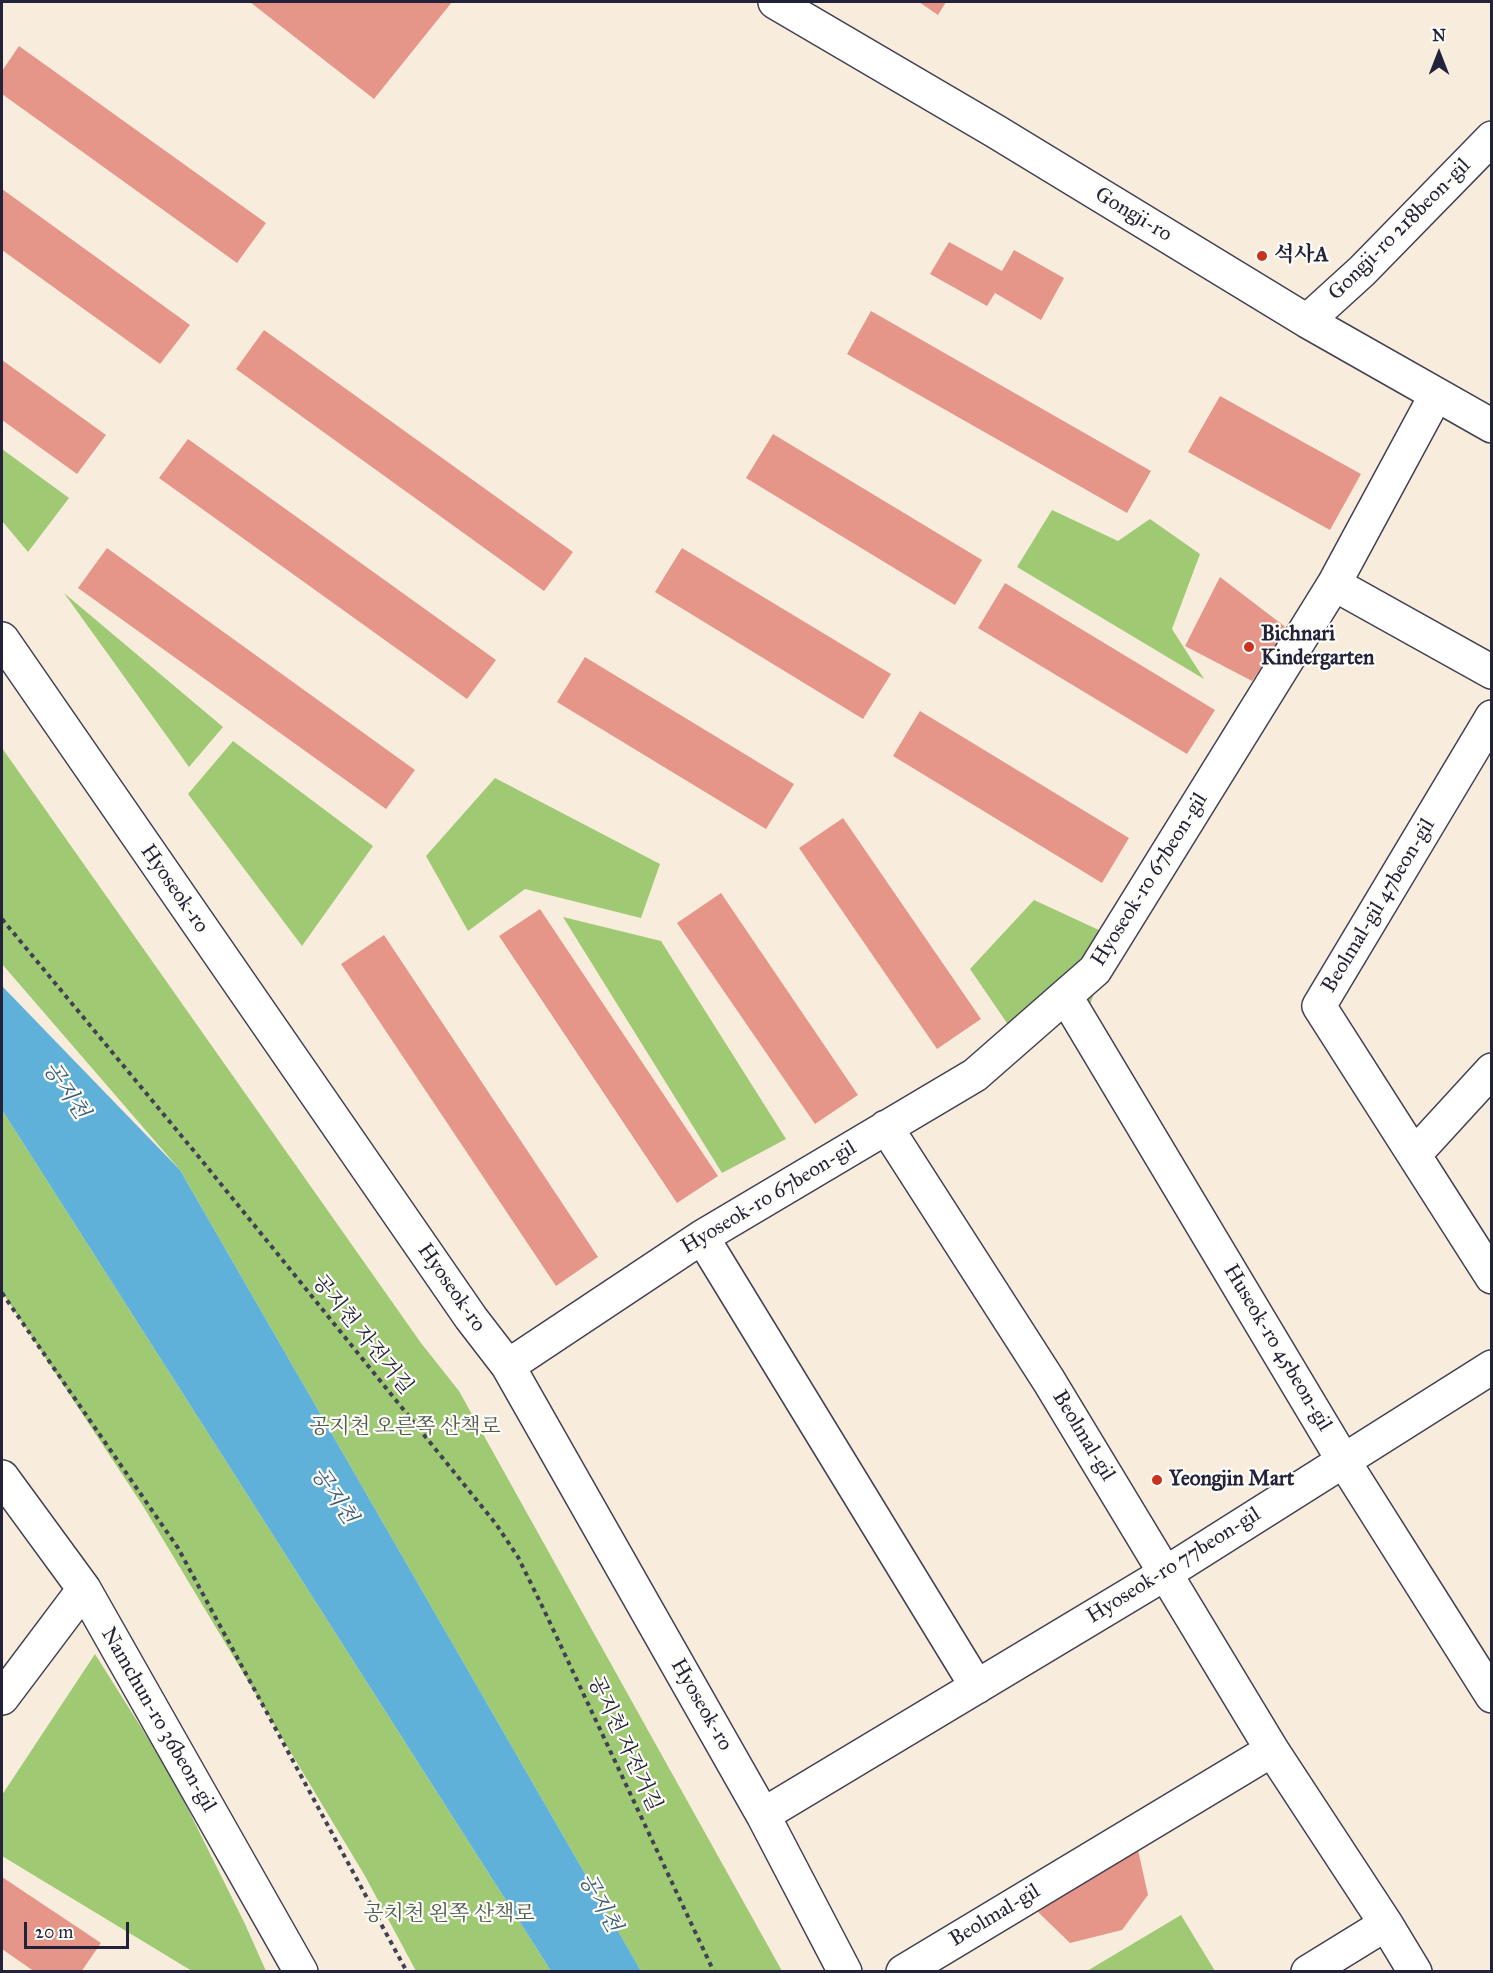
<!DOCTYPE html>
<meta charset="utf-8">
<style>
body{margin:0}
#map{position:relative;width:1493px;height:1973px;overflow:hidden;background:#f8eddc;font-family:"IM FELL Great Primer",serif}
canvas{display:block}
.frame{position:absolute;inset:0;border:3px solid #22223b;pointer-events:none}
.north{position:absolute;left:1409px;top:24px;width:60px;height:60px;-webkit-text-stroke:4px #fdfcf7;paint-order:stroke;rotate:0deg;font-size:16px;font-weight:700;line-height:24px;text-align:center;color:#22223b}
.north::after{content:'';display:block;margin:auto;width:21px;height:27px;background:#22223b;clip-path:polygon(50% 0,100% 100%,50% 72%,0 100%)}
.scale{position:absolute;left:24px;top:1922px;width:105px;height:27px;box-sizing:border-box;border:3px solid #22223b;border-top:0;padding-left:8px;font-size:18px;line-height:21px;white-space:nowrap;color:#22223b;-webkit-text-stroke:4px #fdfcf7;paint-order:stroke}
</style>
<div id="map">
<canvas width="1493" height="1973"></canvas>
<div class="frame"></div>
<div class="north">N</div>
<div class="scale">20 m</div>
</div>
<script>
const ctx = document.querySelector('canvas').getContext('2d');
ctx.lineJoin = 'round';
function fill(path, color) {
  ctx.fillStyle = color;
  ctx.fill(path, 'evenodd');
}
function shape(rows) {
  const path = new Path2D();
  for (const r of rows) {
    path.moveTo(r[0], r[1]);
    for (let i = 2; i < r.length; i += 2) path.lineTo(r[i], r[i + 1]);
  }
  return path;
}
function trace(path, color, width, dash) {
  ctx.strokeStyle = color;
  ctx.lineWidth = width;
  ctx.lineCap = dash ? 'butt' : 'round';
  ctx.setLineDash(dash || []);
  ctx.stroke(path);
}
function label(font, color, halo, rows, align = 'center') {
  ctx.font = font + ' "IM FELL Great Primer","Noto Serif KR",serif';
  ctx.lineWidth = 4.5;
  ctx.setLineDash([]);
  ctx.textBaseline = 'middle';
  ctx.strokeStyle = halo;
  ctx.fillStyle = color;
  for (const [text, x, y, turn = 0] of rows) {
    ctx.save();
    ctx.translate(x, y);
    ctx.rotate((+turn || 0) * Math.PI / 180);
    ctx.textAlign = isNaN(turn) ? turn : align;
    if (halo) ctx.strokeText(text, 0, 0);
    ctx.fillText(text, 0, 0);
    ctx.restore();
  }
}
fill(shape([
 [2,449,69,498,28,552,2,521],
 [1052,510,1118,541,1150,519,1200,554,1172,629,1204,679,1017,567],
 [64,593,223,727,189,767],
 [233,741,373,846,302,946,188,794],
 [2,748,421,1343,459,1391,782,1971,641,1971,180,1170,2,964],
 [495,778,660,864,641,918,525,889,468,931,426,856],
 [1034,900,1114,937,1090,1005,1024,1048,970,969],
 [563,917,661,941,786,1139,722,1173],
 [2,1110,551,1971,416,1971,365,1876,143,1506,2,1292],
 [95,1654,171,1775,245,1924,266,1971,192,1971,2,1856,2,1795],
 [1181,1915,1215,1971,1087,1971]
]), '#a0c974');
fill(shape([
 [2,986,180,1170,641,1971,551,1971,2,1110]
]), '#5fb1da');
fill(shape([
 [250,2,452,2,374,99],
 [919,2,946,2,938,15],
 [19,46,266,223,237,263,2,94,2,71],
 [2,189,190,325,160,364,2,250],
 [949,242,1002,271,1014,250,1064,278,1041,320,995,293,987,306,930,274],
 [871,311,1151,471,1127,513,847,354],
 [264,330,573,552,544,591,236,369],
 [2,360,106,435,77,474,2,420],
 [1220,396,1361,474,1330,530,1188,452],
 [773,434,982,560,955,605,746,478],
 [188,439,496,660,467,699,159,478],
 [107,548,415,770,386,809,78,588],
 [682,548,891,674,863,719,655,592],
 [1220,577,1288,629,1252,681,1185,646],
 [1005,583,1215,710,1187,754,978,628],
 [585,657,794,784,766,829,557,702],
 [920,711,1129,838,1102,883,893,756],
 [843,818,981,1019,937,1049,799,848],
 [721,893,858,1095,815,1124,677,923],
 [540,909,718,1176,677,1203,499,936],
 [384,935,598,1257,556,1286,341,964],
 [1138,1850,1148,1895,1122,1930,1070,1943,1037,1911],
 [2,1877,101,1943,81,1972,35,1972,2,1949]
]), '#e59689');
const minor = shape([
 [775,2,995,131,1307,321,1492,426],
 [1307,321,1362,271,1492,138],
 [1334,584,1492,672],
 [2,639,471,1318,508,1366,763,1815,845,1972],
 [1492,717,1319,1006,1492,1277],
 [1066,997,1343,1460,1492,1696],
 [886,1127,1049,1381,1272,1750,1386,1924,1415,1972],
 [1414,1155,1492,1070],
 [702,1237,977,1687],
 [508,1366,702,1237,975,1075,1095,970,1334,584,1436,395],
 [2,1477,84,1589,301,1972],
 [2,1698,84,1589],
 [763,1815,1166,1573,1492,1367],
 [903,1972,1272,1750],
 [1308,1972,1386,1924]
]);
trace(minor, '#424053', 36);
trace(shape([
 [2,919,208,1168,496,1524,518,1557,544,1610,714,1972],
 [2,1293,178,1548,407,1972]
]), '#424053', 4, [4.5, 4.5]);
trace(minor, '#fff', 33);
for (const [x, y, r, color] of [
 [1262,256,6,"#c8321e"],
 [1249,647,6,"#c8321e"],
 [1157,1480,6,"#c8321e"]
]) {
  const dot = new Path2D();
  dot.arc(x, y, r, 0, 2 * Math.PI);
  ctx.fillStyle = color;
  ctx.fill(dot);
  trace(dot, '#fdfcf7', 2);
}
label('21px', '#22223b', '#fdfcf7', [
 ["Gongji-ro",1133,215,31],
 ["Gongji-ro 218beon-gil",1400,230,-45],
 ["Hyoseok-ro 67beon-gil",1150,880,-58],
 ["Hyoseok-ro",174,889,55],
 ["Beolmal-gil 47beon-gil",1379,906,-59],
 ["Hyoseok-ro 67beon-gil",769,1198,-31],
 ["Hyoseok-ro",451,1288,55],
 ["공지천 자전거길",362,1335,51],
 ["Huseok-ro 45beon-gil",1277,1348,59],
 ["Beolmal-gil",1083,1436,59],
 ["Hyoseok-ro 77beon-gil",1174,1566,-32],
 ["Hyoseok-ro",701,1705,60],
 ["Namchun-ro 36beon-gil",158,1720,60],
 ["공지천 자전거길",624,1744,65],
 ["Beolmal-gil",995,1916,-31]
]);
label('bold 21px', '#22223b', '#fdfcf7', [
 ["석사A",1274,256],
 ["Bichnari",1261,635],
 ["Kindergarten",1261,659],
 ["Yeongjin Mart",1169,1480]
], 'left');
label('21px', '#4e5c4f', '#fdfcf7', [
 ["공지천 오른쪽 산책로",405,1428],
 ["공치천 왼쪽 산책로",449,1915]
]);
label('italic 22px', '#3a5b7b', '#fdfcf7', [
 ["공지천",65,1091,56],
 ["공지천",333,1496,56],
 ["공지천",599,1903,61]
]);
</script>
